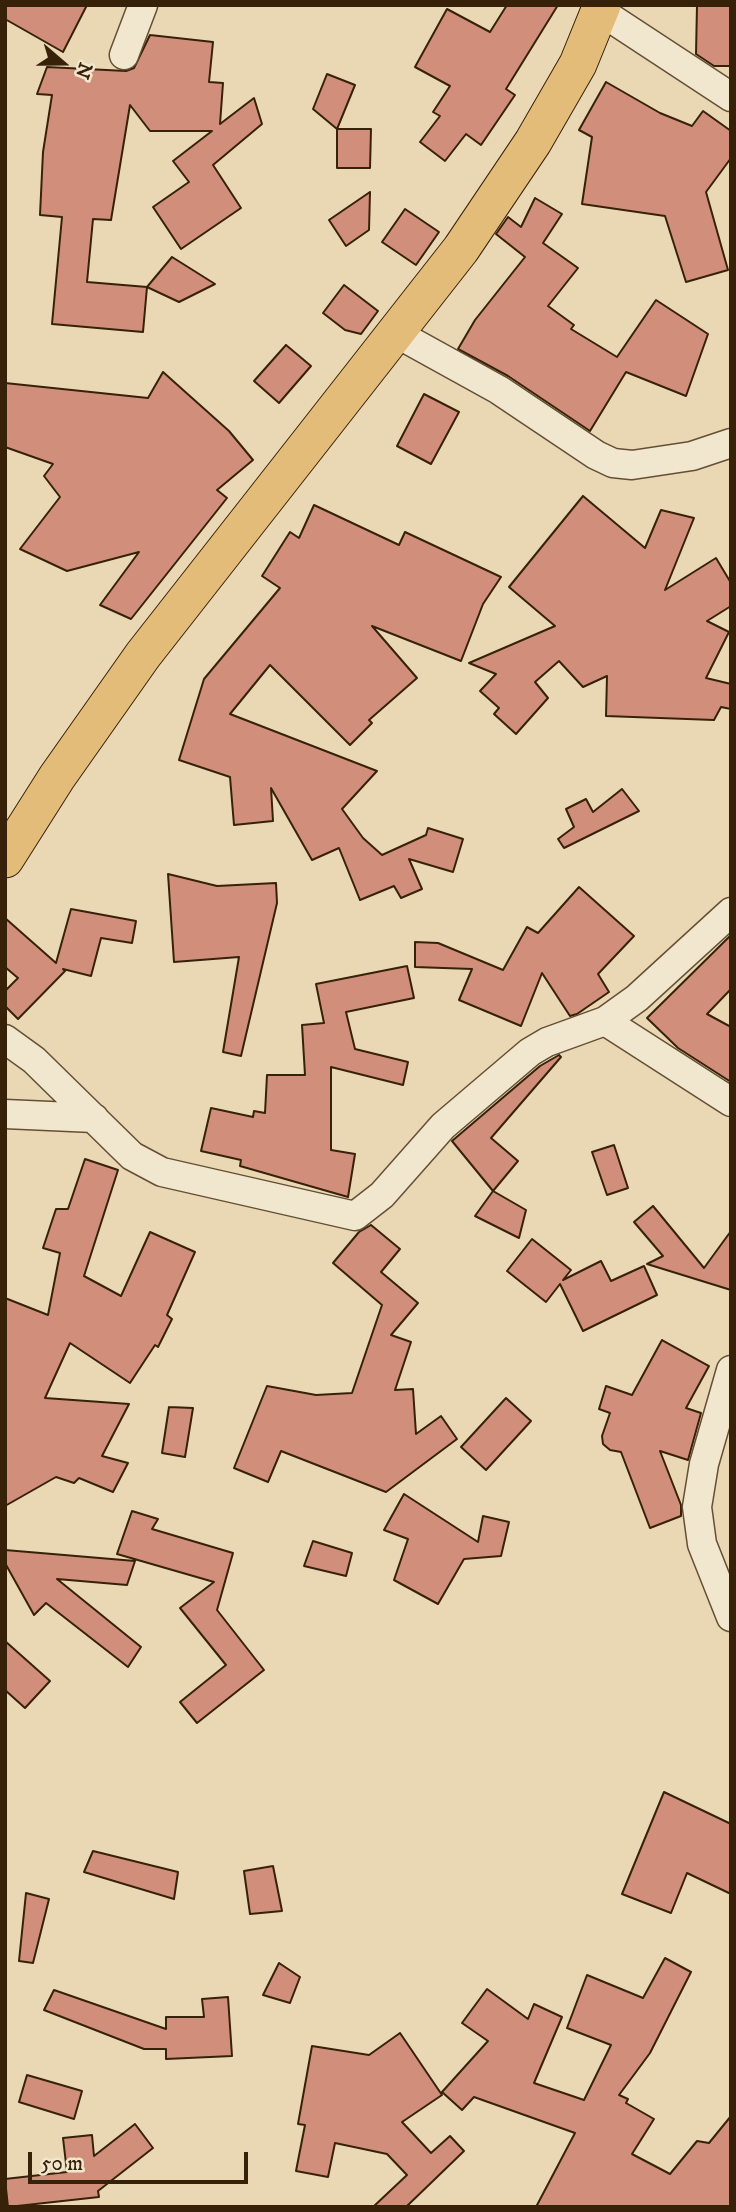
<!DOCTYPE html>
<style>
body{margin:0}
#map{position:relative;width:736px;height:2212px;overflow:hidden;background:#e9d8b3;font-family:"IM FELL DW Pica",serif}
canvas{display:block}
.frame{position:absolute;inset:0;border:7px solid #382109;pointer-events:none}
.north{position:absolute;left:28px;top:28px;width:70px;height:70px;-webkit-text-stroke:5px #f1e6ce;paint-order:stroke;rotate:110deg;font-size:19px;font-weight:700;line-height:28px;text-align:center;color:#382109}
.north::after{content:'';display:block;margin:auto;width:24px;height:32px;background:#382109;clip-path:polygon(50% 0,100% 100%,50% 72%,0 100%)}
.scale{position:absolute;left:28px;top:2152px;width:220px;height:32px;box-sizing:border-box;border:4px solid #382109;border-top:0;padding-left:9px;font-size:21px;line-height:24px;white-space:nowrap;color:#382109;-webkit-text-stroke:5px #f1e6ce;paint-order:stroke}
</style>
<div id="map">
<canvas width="736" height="2212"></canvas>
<div class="frame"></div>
<div class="north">N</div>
<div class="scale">50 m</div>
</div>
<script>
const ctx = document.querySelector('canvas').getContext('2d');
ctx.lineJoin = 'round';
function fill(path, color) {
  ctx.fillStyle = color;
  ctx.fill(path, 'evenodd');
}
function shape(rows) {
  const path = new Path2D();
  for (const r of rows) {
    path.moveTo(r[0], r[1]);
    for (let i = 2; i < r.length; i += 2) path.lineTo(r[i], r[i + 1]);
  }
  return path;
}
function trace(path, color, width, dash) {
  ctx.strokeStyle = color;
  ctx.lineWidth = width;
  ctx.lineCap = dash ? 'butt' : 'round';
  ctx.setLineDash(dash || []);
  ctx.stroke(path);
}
const building = shape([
 [5,5,87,5,63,52,5,19,5,5],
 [507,5,558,5,506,89,515,95,481,145,466,134,445,161,420,142,440,116,433,112,450,86,415,67,447,9,490,32,507,5],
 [697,5,731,5,731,66,714,66,696,54,697,5],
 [150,35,213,42,209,82,223,83,220,124,254,98,262,124,213,165,241,208,181,249,153,207,189,182,173,161,212,131,150,131,130,105,111,220,93,219,87,282,147,287,143,332,52,324,62,217,40,215,43,152,52,95,37,94,47,67,126,71,134,68,150,35],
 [327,74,355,85,337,129,313,109,327,74],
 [606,82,660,113,692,126,703,111,731,131,731,158,706,192,728,270,686,282,665,216,582,204,592,137,579,130,606,82],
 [337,129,371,129,370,168,337,168,337,129],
 [370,192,369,230,346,246,329,220,370,192],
 [535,198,562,214,543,243,578,268,548,306,574,325,571,329,617,357,656,300,708,334,686,396,626,372,590,431,508,376,458,349,475,320,525,257,496,234,508,217,521,227,535,198],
 [405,209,439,232,416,265,382,242,405,209],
 [172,257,215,284,179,302,147,287,172,257],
 [344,285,378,311,361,334,345,330,323,313,344,285],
 [286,345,311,366,279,403,254,381,286,345],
 [163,372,229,431,253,460,217,490,227,498,131,619,100,605,139,552,67,571,20,549,60,497,44,476,53,464,5,447,5,383,148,398,163,372],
 [424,394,459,412,431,464,397,446,424,394],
 [583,496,645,548,661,510,694,518,665,590,716,558,731,583,731,606,707,621,729,632,706,678,731,684,731,709,721,707,714,720,606,716,607,676,583,687,559,661,535,682,548,698,516,734,494,714,499,708,480,691,496,674,469,663,555,626,509,587,583,496],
 [314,505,399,545,405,532,501,577,483,604,461,661,372,626,417,678,369,720,372,723,350,745,270,665,230,714,377,771,342,809,363,838,382,855,426,835,428,828,463,839,453,872,409,859,422,889,401,898,394,886,360,900,339,848,312,860,271,788,273,821,234,825,230,777,179,760,204,679,280,588,262,576,290,532,299,538,314,505],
 [622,789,639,811,564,848,558,839,574,827,566,809,586,799,593,812,622,789],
 [168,874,217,886,276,883,277,903,241,1056,223,1052,239,957,174,962,168,874],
 [579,887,634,936,598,974,609,992,577,1014,570,1016,542,973,521,1026,459,1000,472,969,415,967,415,942,438,943,503,970,527,927,538,933,579,887],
 [71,909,136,921,132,943,101,938,91,976,63,969,65,971,18,1019,5,1006,5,991,18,978,5,967,5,918,56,963,71,909],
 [731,935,731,989,707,1014,731,1027,731,1082,678,1048,647,1018,731,935],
 [407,966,414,998,346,1012,355,1049,408,1062,403,1085,331,1067,331,1150,355,1154,348,1197,240,1166,241,1160,201,1151,211,1108,253,1117,254,1111,265,1113,267,1075,305,1075,302,1025,324,1023,316,984,407,966],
 [559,1055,561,1057,491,1138,518,1161,493,1191,452,1141,540,1066,559,1055],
 [614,1145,628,1188,607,1195,592,1152,614,1145],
 [85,1159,118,1170,84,1276,121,1296,150,1232,195,1252,167,1315,172,1319,158,1347,155,1345,130,1383,70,1343,45,1398,129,1404,102,1456,128,1463,113,1492,79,1478,74,1483,56,1477,5,1506,5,1298,48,1315,60,1253,43,1248,56,1209,68,1209,85,1159],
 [493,1191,526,1210,519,1238,475,1216,493,1191],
 [653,1206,704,1268,731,1231,731,1290,647,1264,663,1256,634,1222,653,1206],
 [371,1225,400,1249,381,1272,418,1303,391,1335,411,1342,395,1390,413,1389,416,1434,441,1416,457,1439,386,1492,281,1451,268,1482,234,1468,267,1386,316,1395,352,1393,382,1305,333,1263,359,1232,371,1225],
 [532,1239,571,1270,563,1280,601,1261,611,1281,644,1266,657,1295,583,1331,560,1284,546,1302,507,1271,532,1239],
 [662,1340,709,1366,686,1408,701,1413,688,1460,660,1451,681,1505,681,1516,650,1528,621,1452,610,1450,603,1444,602,1436,610,1413,599,1409,606,1386,632,1395,662,1340],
 [506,1398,531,1421,486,1470,461,1447,506,1398],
 [169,1407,193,1408,185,1457,162,1453,169,1407],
 [404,1494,478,1542,483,1516,509,1522,501,1556,464,1559,438,1604,394,1580,408,1539,384,1530,404,1494],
 [132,1511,158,1519,152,1529,233,1553,217,1610,264,1670,197,1723,180,1702,226,1665,180,1608,214,1582,117,1554,132,1511],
 [313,1541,352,1553,346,1576,304,1566,313,1541],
 [5,1550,135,1561,127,1585,57,1579,141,1647,128,1667,46,1603,34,1615,5,1563,5,1550],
 [5,1641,50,1681,25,1708,5,1690,5,1641],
 [664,1792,731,1824,731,1894,687,1873,671,1913,622,1894,664,1792],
 [93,1851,178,1872,174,1899,84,1872,93,1851],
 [273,1866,282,1911,250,1914,244,1871,273,1866],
 [26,1893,49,1899,33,1963,19,1961,26,1893],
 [665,1958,691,1972,650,2053,619,2095,628,2099,626,2103,654,2119,632,2154,670,2174,697,2141,709,2143,731,2116,731,2207,536,2207,575,2133,474,2097,462,2110,442,2092,488,2041,462,2023,487,1989,528,2019,534,2004,562,2017,534,2083,584,2100,611,2045,567,2028,587,1975,643,1998,665,1958],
 [279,1963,300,1977,290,2003,263,1995,279,1963],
 [54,1990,166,2029,166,2017,204,2017,202,1999,228,1997,232,2056,166,2059,166,2049,144,2049,44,2010,54,1990],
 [400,2033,442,2095,402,2122,431,2153,450,2136,464,2151,406,2207,373,2207,407,2175,387,2154,335,2143,328,2177,296,2171,305,2125,298,2124,312,2046,369,2055,400,2033],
 [27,2075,82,2091,74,2119,19,2102,27,2075],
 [135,2124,153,2148,98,2191,99,2197,8,2207,5,2179,67,2172,63,2138,92,2135,94,2156,135,2124]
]);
fill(building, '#d18f7b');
trace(building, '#382109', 2);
const minor = shape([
 [600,11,731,97],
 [124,55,143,5],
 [394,332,499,390,596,455,613,463,632,465,692,456,731,443],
 [605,1021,731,1102],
 [5,1039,34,1060,132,1156,162,1172,355,1216,382,1195,443,1126,530,1052,547,1042,605,1021,637,998,731,912],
 [5,1114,94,1118],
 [731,1370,704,1464,697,1507,702,1544,731,1617]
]);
const major = shape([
 [5,859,57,777,143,655,461,249,533,142,578,64,602,5]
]);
trace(minor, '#644f34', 31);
trace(major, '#382109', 39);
trace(minor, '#f1e6ce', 28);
trace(major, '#e4bc7a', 37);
</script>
